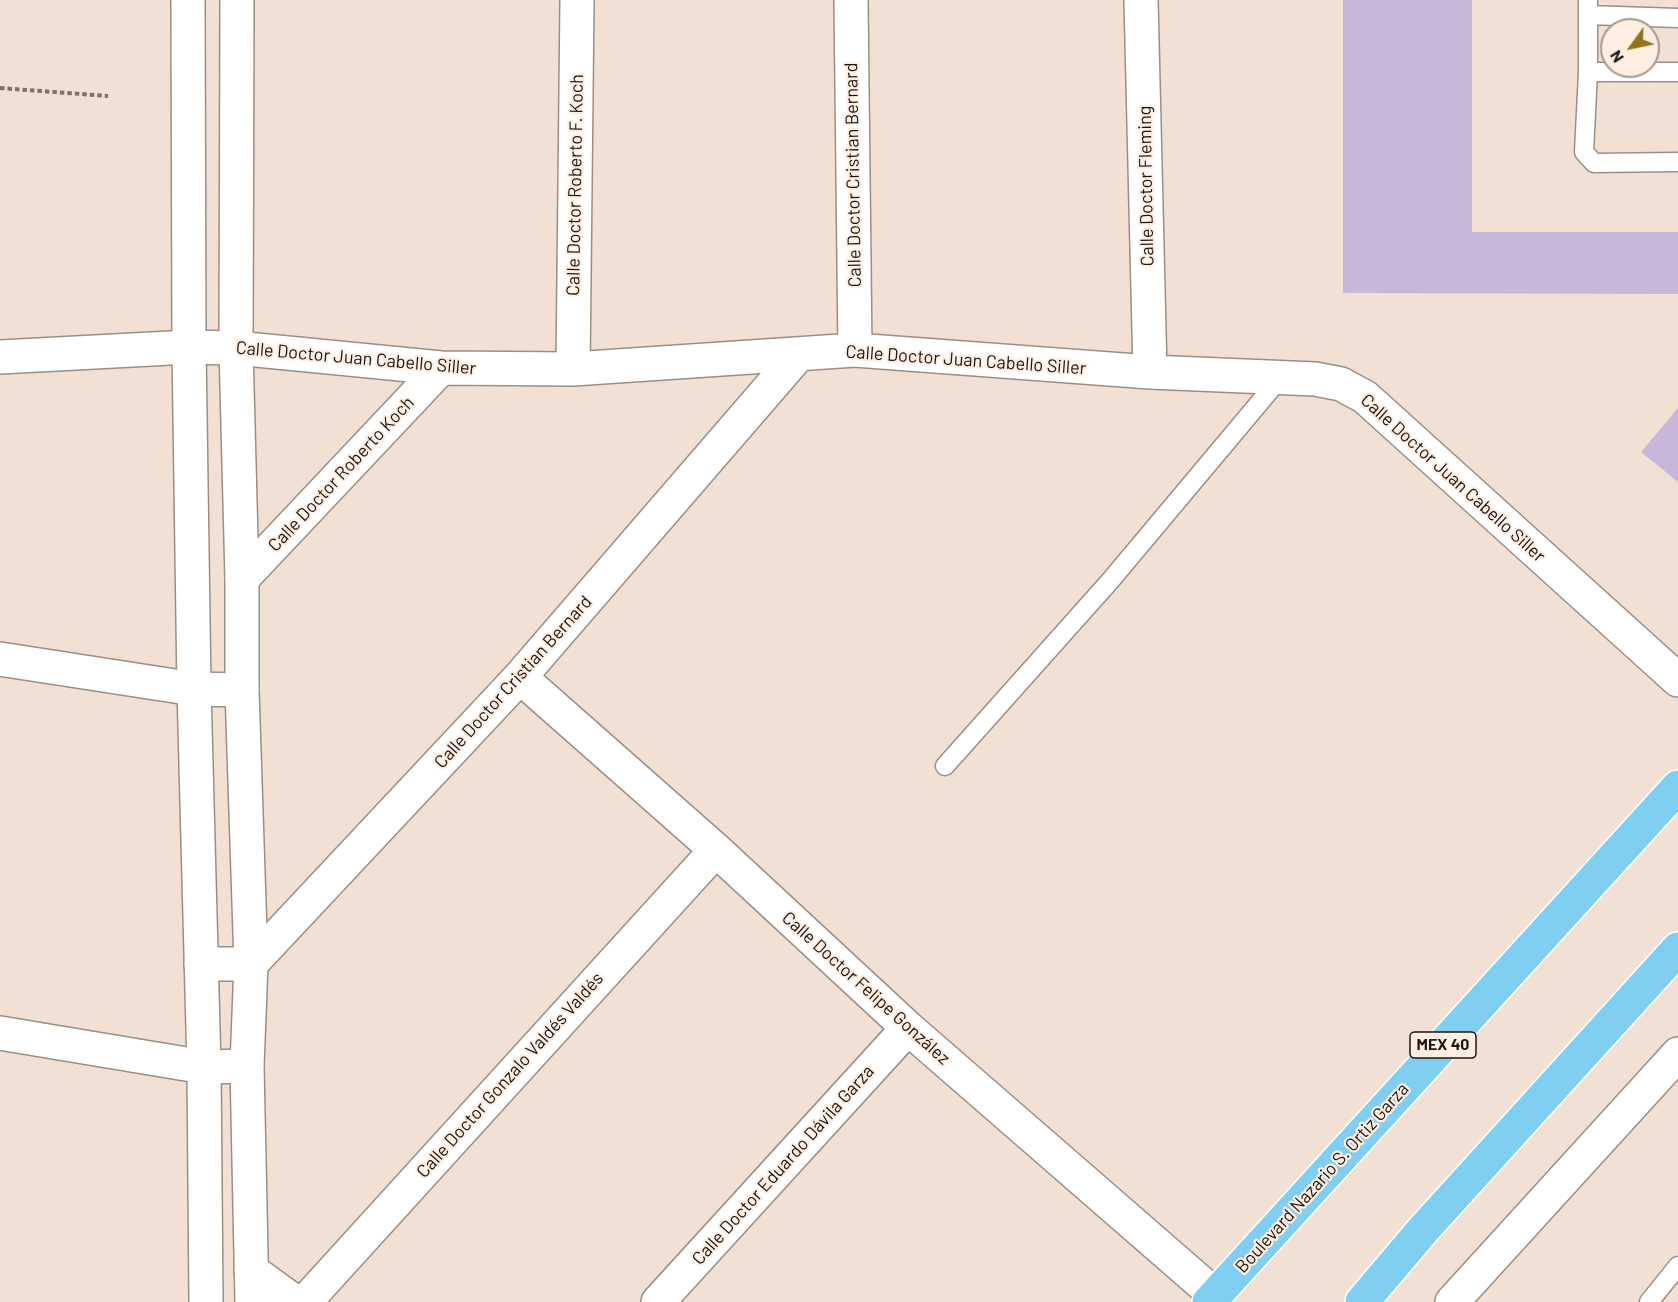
<!DOCTYPE html>
<meta charset="utf-8">
<style>
body{margin:0}
#map{position:relative;width:1678px;height:1302px;overflow:hidden;background:#f1e1d5;font-family:Barlow,sans-serif}
canvas{display:block}
.north{position:absolute;left:1600px;top:18px;width:60px;height:60px;box-sizing:border-box;background:#ffeee2;border:2px solid #a4988f;border-radius:50%;rotate:237deg;font-size:16px;font-weight:700;line-height:24px;text-align:center;color:#1b1612}
.north::after{content:'';display:block;margin:auto;width:21px;height:27px;background:#93731a;clip-path:polygon(50% 0,100% 100%,50% 72%,0 100%)}
</style>
<div id="map">
<canvas width="1678" height="1302"></canvas>
<div class="north">N</div>
</div>
<script>
const ctx = document.querySelector('canvas').getContext('2d');
ctx.lineJoin = 'round';
function fill(path, color) {
  ctx.fillStyle = color;
  ctx.fill(path, 'evenodd');
}
function shape(rows) {
  const path = new Path2D();
  for (const r of rows) {
    path.moveTo(r[0], r[1]);
    for (let i = 2; i < r.length; i += 2) path.lineTo(r[i], r[i + 1]);
  }
  return path;
}
function trace(path, color, width, dash) {
  ctx.strokeStyle = color;
  ctx.lineWidth = width;
  ctx.lineCap = dash ? 'butt' : 'round';
  ctx.setLineDash(dash || []);
  ctx.stroke(path);
}
function label(font, color, halo, rows, align = 'center') {
  ctx.font = font + ' Barlow,sans-serif';
  ctx.lineWidth = 4.5;
  ctx.setLineDash([]);
  ctx.textBaseline = 'middle';
  ctx.strokeStyle = halo;
  ctx.fillStyle = color;
  for (const [text, x, y, turn = 0] of rows) {
    ctx.save();
    ctx.translate(x, y);
    ctx.rotate((+turn || 0) * Math.PI / 180);
    ctx.textAlign = isNaN(turn) ? turn : align;
    if (halo) ctx.strokeText(text, 0, 0);
    ctx.fillText(text, 0, 0);
    ctx.restore();
  }
}
fill(shape([
 [1343,0,1472,0,1472,232,1678,232,1678,294,1343,293],
 [1678,408,1678,482,1641,452]
]), '#c7b7da');
const service = shape([
 [1588,0,1588,72,1584,152,1594,163,1678,162],
 [1588,15,1678,18],
 [1588,72,1678,72],
 [945,766,1110,581,1281,377],
 [1649,1302,1678,1266]
]);
const minor = shape([
 [851,0,855,350],
 [1141,0,1150,372],
 [0,357,189,347,236,348,441,368,573,369,855,350,1150,372,1315,379,1341,384,1365,397,1678,680],
 [573,369,577,0],
 [242,579,441,368],
 [0,659,194,689,242,690],
 [520,677,716,850,908,1028,1215,1295],
 [201,964,251,964,520,677,799,354],
 [0,1033,204,1067,247,1066],
 [251,1270,295,1302],
 [305,1302,716,850],
 [658,1302,908,1028]
]);
const tertiary = shape([
 [188,0,189,347,194,689,204,1067,206,1302],
 [237,0,236,348,242,579,242,690,251,964,247,1066,252,1302],
 [1452,1302,1678,1054]
]);
const trunk = shape([
 [1209,1302,1678,787],
 [1362,1302,1423,1230,1678,949]
]);
trace(service, '#9d8e83', 21);
trace(minor, '#9d8e83', 36);
trace(tertiary, '#9d8e83', 36);
trace(trunk, '#fff', 36);
trace(shape([
 [0,88,108,96]
]), '#7c726a', 4, [4.5, 3]);
trace(service, '#fff', 18);
trace(minor, '#fff', 33);
trace(tertiary, '#fff', 33);
trace(trunk, '#80cef0', 33);
for (const [x, y, w] of [
 [1443,1045,66]
]) {
  const box = new Path2D();
  box.roundRect(x - w / 2, y - 13, w, 26, 4.5);
  ctx.fillStyle = '#ffeee2';
  ctx.fill(box);
  trace(box, '#1b1612', 1.5);
}
label('bold 16px', '#1b1612', null, [
 ["MEX 40",1443,1045]
]);
label('18px', '#1b1612', '#ffeee2', [
 ["Calle Doctor Cristian Bernard",853,175,-91],
 ["Calle Doctor Roberto F. Koch",575,185,-89],
 ["Calle Doctor Fleming",1146,186,-91],
 ["Calle Doctor Juan Cabello Siller",356,358,5],
 ["Calle Doctor Juan Cabello Siller",966,360,4],
 ["Calle Doctor Roberto Koch",341,474,-47],
 ["Calle Doctor Juan Cabello Siller",1453,478,42],
 ["Calle Doctor Cristian Bernard",513,682,-48],
 ["Calle Doctor Felipe González",866,988,42],
 ["Calle Doctor Gonzalo Valdés Valdés",510,1075,-48],
 ["Calle Doctor Eduardo Dávila Garza",783,1165,-48],
 ["Boulevard Nazario S. Ortiz Garza",1322,1178,-48]
]);
</script>
